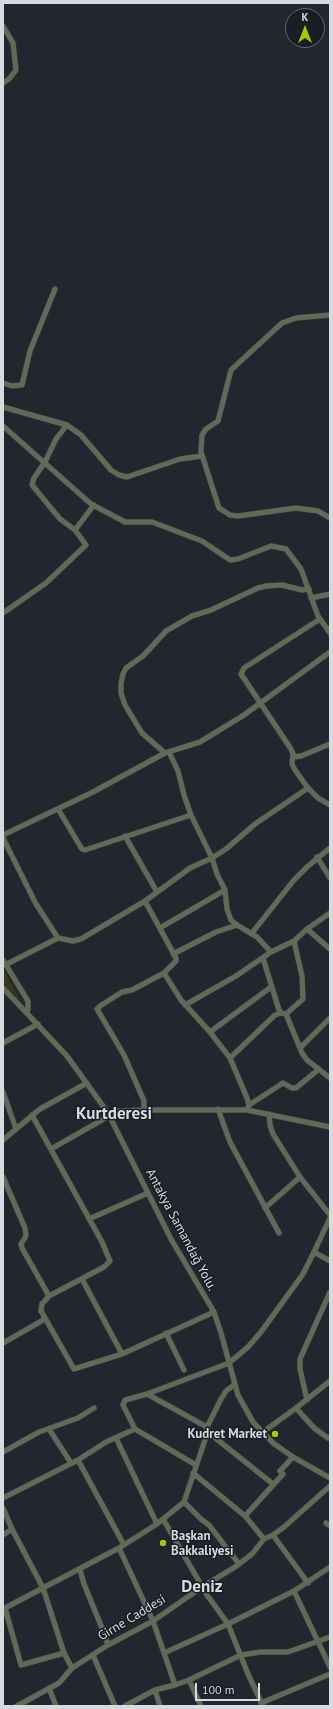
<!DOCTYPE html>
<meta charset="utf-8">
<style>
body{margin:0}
#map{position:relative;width:333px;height:1709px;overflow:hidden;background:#22262e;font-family:"PT Sans",sans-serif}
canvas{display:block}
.frame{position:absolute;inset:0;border:4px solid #d7dadf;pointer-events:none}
.north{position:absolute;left:285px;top:8px;width:40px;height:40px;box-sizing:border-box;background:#191d24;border:1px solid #65696f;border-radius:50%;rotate:0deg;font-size:11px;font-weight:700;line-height:16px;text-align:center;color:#d7dadf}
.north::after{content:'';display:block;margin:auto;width:14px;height:18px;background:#afc504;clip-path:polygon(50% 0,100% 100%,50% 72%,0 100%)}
.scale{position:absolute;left:195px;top:1683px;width:65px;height:18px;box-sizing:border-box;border:2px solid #d7dadf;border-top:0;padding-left:5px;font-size:12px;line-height:14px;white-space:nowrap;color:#d7dadf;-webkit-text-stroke:3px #191d24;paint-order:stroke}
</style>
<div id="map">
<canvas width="333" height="1709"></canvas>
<div class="frame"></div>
<div class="north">K</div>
<div class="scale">100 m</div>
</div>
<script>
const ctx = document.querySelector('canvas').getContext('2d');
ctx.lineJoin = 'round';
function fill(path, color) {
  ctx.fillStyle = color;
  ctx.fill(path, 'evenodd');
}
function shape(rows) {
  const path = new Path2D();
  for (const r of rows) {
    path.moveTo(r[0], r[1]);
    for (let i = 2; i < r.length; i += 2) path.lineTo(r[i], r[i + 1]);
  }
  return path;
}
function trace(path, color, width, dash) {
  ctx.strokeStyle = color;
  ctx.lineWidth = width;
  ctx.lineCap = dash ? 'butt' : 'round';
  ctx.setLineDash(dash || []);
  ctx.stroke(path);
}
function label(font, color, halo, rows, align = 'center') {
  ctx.font = font + ' "PT Sans",sans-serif';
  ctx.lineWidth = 3;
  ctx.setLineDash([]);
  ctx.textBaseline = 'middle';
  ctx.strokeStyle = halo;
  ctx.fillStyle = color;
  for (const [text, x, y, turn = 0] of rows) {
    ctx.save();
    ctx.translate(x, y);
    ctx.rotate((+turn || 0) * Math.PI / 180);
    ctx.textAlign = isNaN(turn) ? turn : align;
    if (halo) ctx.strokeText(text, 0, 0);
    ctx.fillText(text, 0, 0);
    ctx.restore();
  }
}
fill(shape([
 [3,967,21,1002,3,984]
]), '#343a19');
const minor = shape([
 [3,26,13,43,16,70,9,79,3,83],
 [330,315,296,318,282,323,231,370,218,421,206,429,202,435,201,452,219,508,230,515,238,516,296,508,318,511,330,518],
 [3,383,12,386,22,385,30,351,55,289],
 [3,407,67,425,81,435,111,470,119,475,127,477,180,459,202,456],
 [3,426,91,504,125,522,152,522,202,541,230,560,238,559,271,546,286,549,301,569,318,616,330,633],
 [75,530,94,505],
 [311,598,330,594],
 [3,613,46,583,86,545,75,530,60,519,32,485,34,478,45,462,56,439,67,425],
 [320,619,244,668,241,674,291,749,293,754,292,764,295,770,308,788,318,798,330,805],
 [165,753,142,733,125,705,121,693,121,683,123,674,126,668,143,656,166,631,192,616,211,610,258,588,266,586,282,585,302,590,309,589],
 [293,757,301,756,330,744],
 [58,809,82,849,85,850,191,815],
 [3,835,93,792,165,753,200,742,244,715,330,652],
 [125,836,157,892],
 [3,838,36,904,58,938],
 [317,857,330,878],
 [160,928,225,890],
 [307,929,330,949],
 [252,933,294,880,307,867,330,848],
 [271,952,257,937,237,925,231,920,227,909,225,890,217,874,212,858,226,849,255,824,308,788],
 [173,954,216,932,237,925],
 [263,958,279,1010,281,1013,286,1014,302,1053,307,1060,330,1078],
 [3,960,28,1001,28,1009,27,1012],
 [5,965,58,938,73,941,81,939,145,901,190,868,212,858,191,815,184,795,178,771,169,752],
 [164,973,181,1000,210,1032,230,1058,247,1098,249,1105,247,1110],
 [3,988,67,1056,108,1113,171,1239,214,1312,221,1333,238,1395,253,1422,273,1443,293,1457,330,1478],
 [185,1005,236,976,271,952,294,941,307,929,330,913],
 [286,1014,303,999,302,976,294,941],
 [210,1032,271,987],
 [3,1043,38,1024],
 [300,1048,330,1018],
 [230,1058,275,1015,281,1013],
 [3,1092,16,1129],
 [249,1105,283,1083,292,1088,296,1088,319,1069],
 [218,1109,230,1142,279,1233],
 [144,1110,144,1101,124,1055,97,1009,100,1006,122,992,132,990,164,973,176,961,176,958,145,901],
 [108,1113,118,1111,144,1110,247,1110,330,1127],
 [269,1114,270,1125,273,1134,300,1177,330,1215],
 [32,1115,102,1242,110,1261,104,1267,49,1296],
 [3,1140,40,1109,87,1083],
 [51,1149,109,1116],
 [3,1177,25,1228,26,1236,21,1244,22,1248,49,1296,42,1304,41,1311,74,1369,122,1354,214,1312],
 [265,1208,300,1177],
 [330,1218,314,1252,330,1261],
 [89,1219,148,1193],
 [82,1279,122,1354],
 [166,1333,184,1370],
 [3,1343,45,1319],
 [147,1394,207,1427,209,1433,273,1484],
 [307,1400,300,1369,300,1359,330,1292],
 [296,1408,314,1428,328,1438],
 [49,1429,71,1463],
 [135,1429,123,1405,125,1400,147,1394,229,1363,248,1347,261,1332,303,1274,314,1252],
 [135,1429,196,1465],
 [263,1432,296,1408,330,1381],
 [116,1438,157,1524],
 [3,1452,39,1432,78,1418,94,1408],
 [78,1460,106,1442,135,1429],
 [193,1473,245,1516,264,1539],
 [3,1498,78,1460,124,1545],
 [184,1502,202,1520,209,1525,239,1564],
 [3,1508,12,1529],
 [245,1516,283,1474,280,1471,293,1457],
 [163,1519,207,1595,228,1624,248,1674,263,1706],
 [326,1523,330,1526],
 [3,1535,12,1529,43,1588,64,1653,72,1668],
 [273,1535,308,1583],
 [119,1548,153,1621,175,1685],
 [80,1570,84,1584,102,1628,108,1645],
 [294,1591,330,1667],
 [5,1608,21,1665,64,1653],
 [3,1609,119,1548,157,1524,184,1502,207,1434,207,1427,221,1399,226,1391,235,1384],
 [164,1653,228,1624,294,1591,330,1567],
 [93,1655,115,1706],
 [189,1680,201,1706],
 [49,1688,56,1706],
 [155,1690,160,1706],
 [261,1703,330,1674],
 [17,1706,59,1683,72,1668,108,1645,153,1621,202,1587,235,1567,252,1554,264,1539,273,1535,284,1527,330,1486],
 [125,1706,155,1690,175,1685,189,1680,241,1655,261,1652,288,1652,330,1637]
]);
trace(minor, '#3f434a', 6);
trace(minor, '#646856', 5);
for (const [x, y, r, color] of [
 [275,1434,4,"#afc504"],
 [163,1543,4,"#afc504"]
]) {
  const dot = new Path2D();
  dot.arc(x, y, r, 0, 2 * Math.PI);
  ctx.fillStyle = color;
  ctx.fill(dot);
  trace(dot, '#191d24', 1.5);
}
label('13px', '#d7dadf', '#191d24', [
 ["Antakya Samandağ Yolu.",181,1230,62],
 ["Girne Caddesi",132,1618,-31]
]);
label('bold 13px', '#d7dadf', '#191d24', [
 ["Kudret Market",267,1434],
 ["Başkan",171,1536,"left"],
 ["Bakkaliyesi",171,1551,"left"]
], 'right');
label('bold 17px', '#d7dadf', '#191d24', [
 ["Kurtderesi",114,1114],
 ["Deniz",202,1587]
]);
</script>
